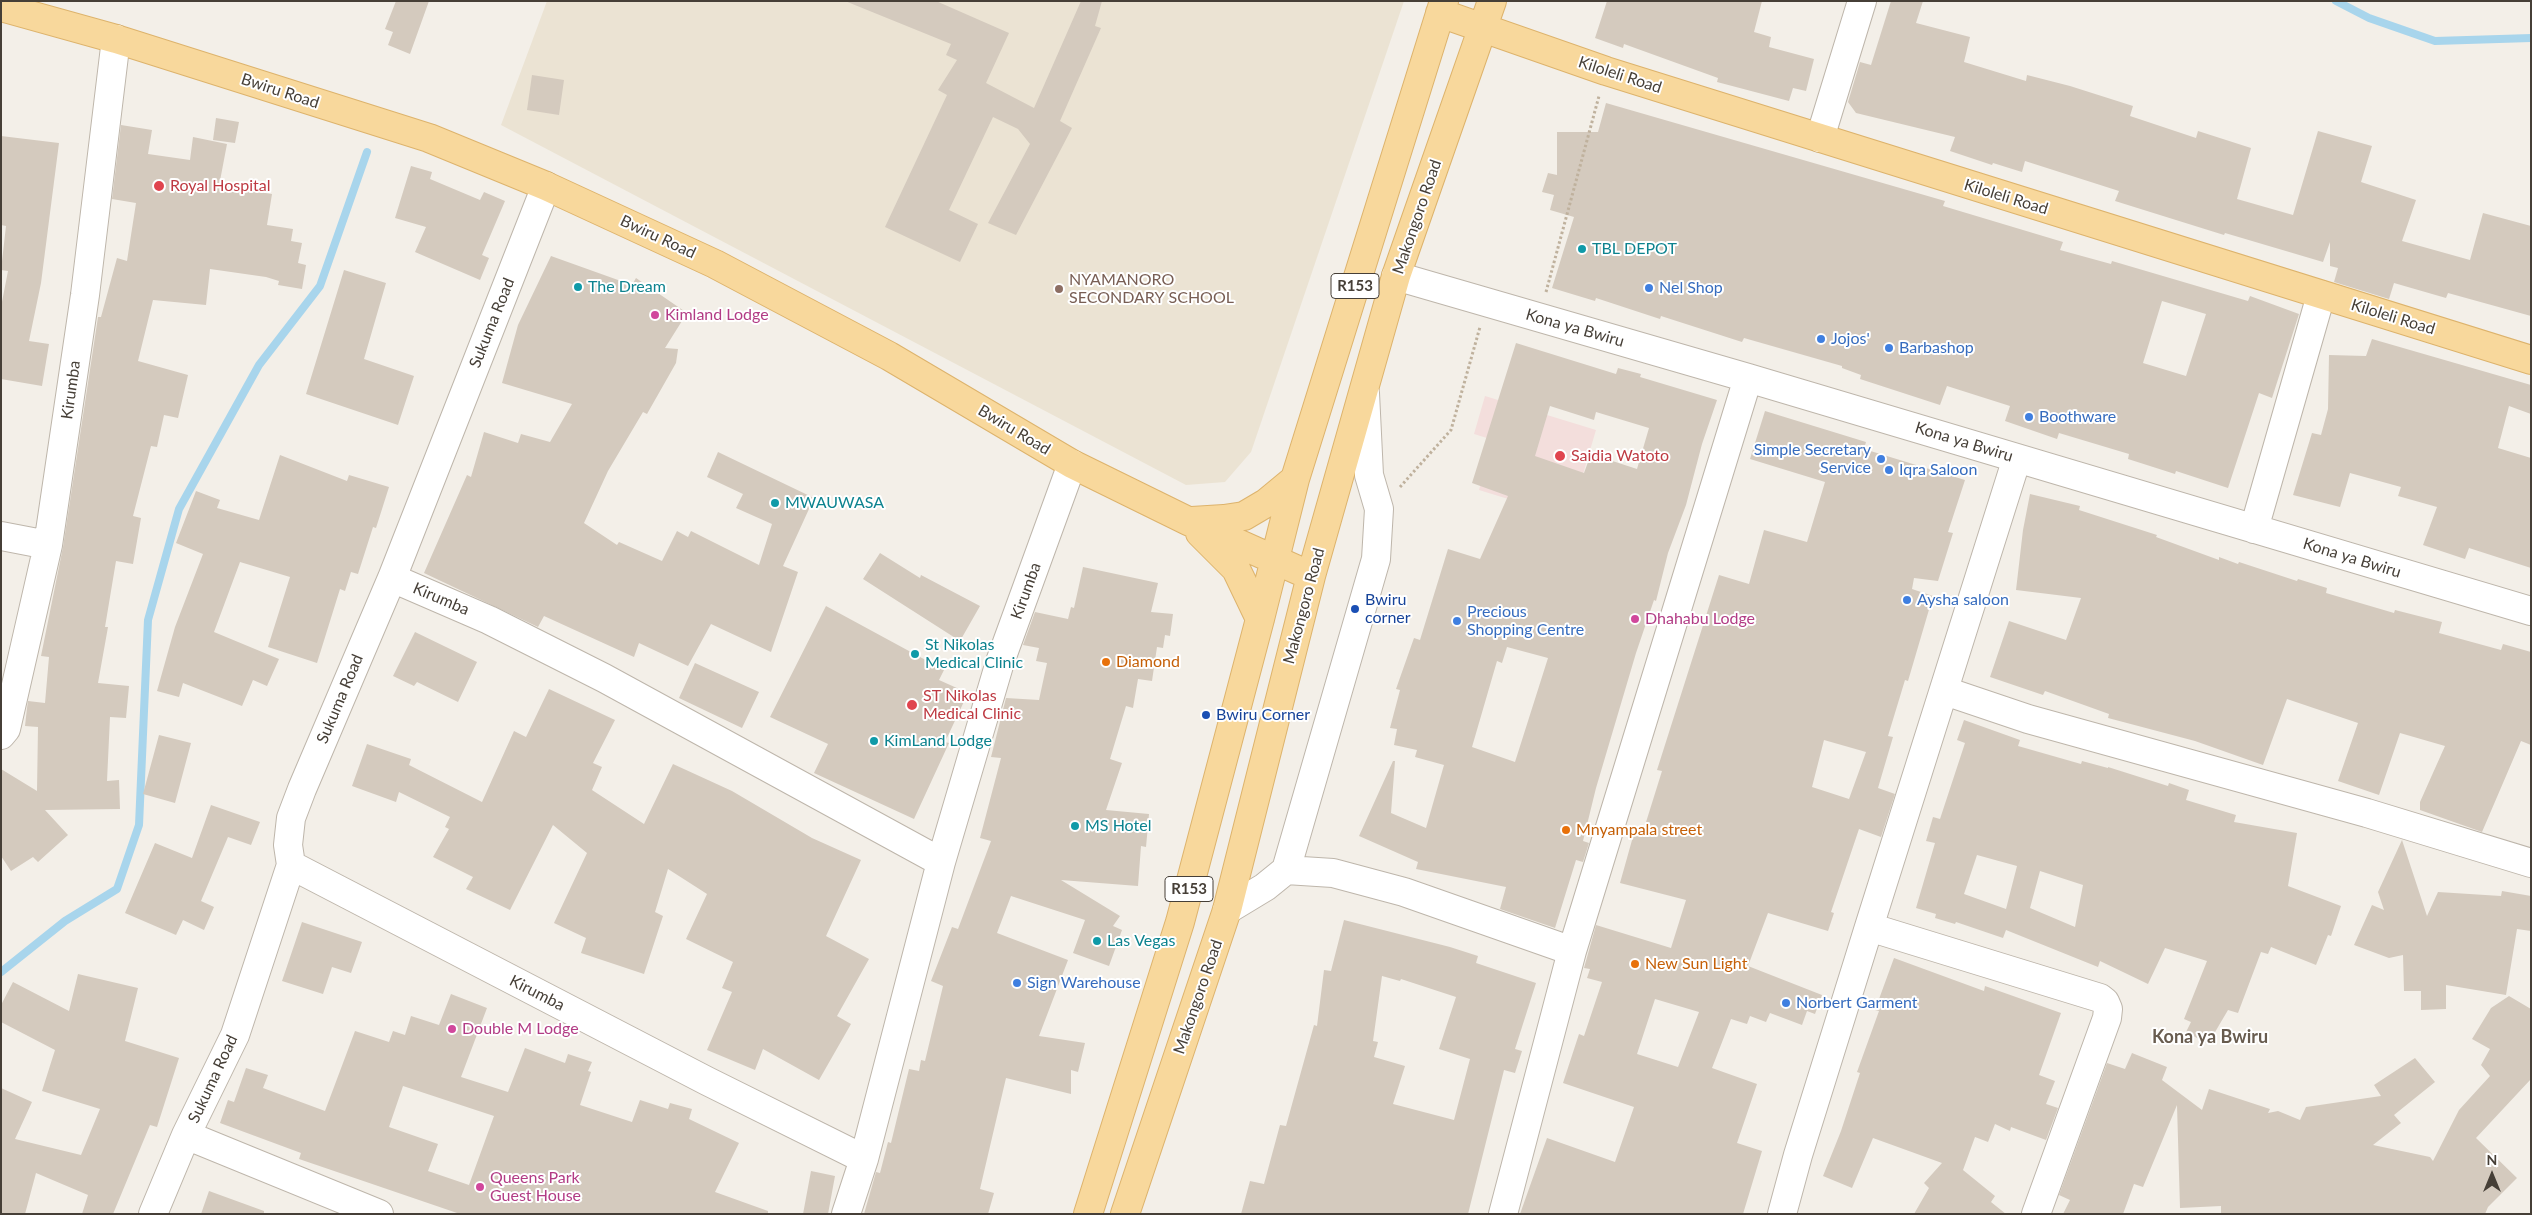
<!DOCTYPE html>
<style>
body{margin:0}
#map{position:relative;width:2532px;height:1215px;overflow:hidden;background:#f3efe8;font-family:Lato,sans-serif}
canvas{display:block}
.frame{position:absolute;inset:0;border:2px solid #463f37;pointer-events:none}
.north{position:absolute;left:2467px;top:1150px;width:50px;height:50px;-webkit-text-stroke:4px #fff;paint-order:stroke;rotate:0deg;font-size:14px;font-weight:700;line-height:20px;text-align:center;color:#463f37}
.north::after{content:'';display:block;margin:auto;width:18px;height:22px;background:#463f37;clip-path:polygon(50% 0,100% 100%,50% 72%,0 100%)}
</style>
<div id="map">
<canvas width="2532" height="1215"></canvas>
<div class="frame"></div>
<div class="north">N</div>
</div>
<script>
const ctx = document.querySelector('canvas').getContext('2d');
ctx.lineJoin = 'round';
function fill(path, color) {
  ctx.fillStyle = color;
  ctx.fill(path, 'evenodd');
}
function shape(rows) {
  const path = new Path2D();
  for (const r of rows) {
    path.moveTo(r[0], r[1]);
    for (let i = 2; i < r.length; i += 2) path.lineTo(r[i], r[i + 1]);
  }
  return path;
}
function trace(path, color, width, dash) {
  ctx.strokeStyle = color;
  ctx.lineWidth = width;
  ctx.lineCap = dash ? 'butt' : 'round';
  ctx.setLineDash(dash || []);
  ctx.stroke(path);
}
function label(font, color, halo, rows, align = 'center') {
  ctx.font = font + ' Lato,sans-serif';
  ctx.lineWidth = 4;
  ctx.setLineDash([]);
  ctx.textBaseline = 'middle';
  ctx.strokeStyle = halo;
  ctx.fillStyle = color;
  for (const [text, x, y, turn = 0] of rows) {
    ctx.save();
    ctx.translate(x, y);
    ctx.rotate((+turn || 0) * Math.PI / 180);
    ctx.textAlign = isNaN(turn) ? turn : align;
    if (halo) ctx.strokeText(text, 0, 0);
    ctx.fillText(text, 0, 0);
    ctx.restore();
  }
}
fill(shape([
 [547,1,1404,1,1251,452,1225,482,1186,485,501,125]
]), '#ebe3d3');
fill(shape([
 [1485,396,1596,430,1570,518,1479,490,1491,448,1532,452,1474,434]
]), '#f3dedc');
trace(shape([
 [2336,1,2369,18,2435,41,2531,38],
 [1,972,65,921,117,889,139,825,148,620,179,509,259,365,320,286,367,152]
]), '#a8d5ec', 8);
fill(shape([
 [396,1,429,1,410,54,388,45,393,32,385,29],
 [845,1,936,1,1009,33,986,83,1034,108,1081,1,1102,1,1095,26,1101,28,1060,121,1072,128,1016,235,988,223,1030,144,1018,129,993,117,949,210,978,224,960,262,885,227,947,95,938,90,957,60,946,55,951,44],
 [1607,1,1762,1,1754,32,1771,37,1769,47,1814,59,1806,91,1793,88,1789,101,1717,82,1718,78,1624,44,1623,48,1595,38],
 [1891,1,1923,1,1916,23,1970,37,1964,62,2026,81,2027,75,2070,86,2133,106,2130,116,2196,138,2198,131,2251,148,2237,199,2293,215,2318,131,2372,146,2361,182,2416,200,2402,241,2470,260,2483,213,2531,226,2531,316,2448,293,2446,298,2394,283,2389,299,2334,282,2338,268,2330,266,2330,242,2323,262,2225,233,2224,235,2115,201,2119,191,2025,161,2022,172,1993,163,1992,165,1950,151,1955,137,1856,113,1848,102,1860,62,1871,65],
 [532,75,564,80,559,115,527,110],
 [1606,103,1945,201,1943,206,2063,242,2060,250,2111,264,2112,261,2248,301,2250,296,2299,314,2272,398,2259,393,2228,488,2176,471,2175,474,2128,459,2129,454,2059,433,2057,439,2005,421,2010,406,1947,386,1940,405,1860,379,1861,375,1842,368,1842,366,1744,338,1742,342,1661,316,1660,319,1596,298,1595,301,1552,288,1574,217,1550,210,1554,195,1542,192,1548,173,1557,175,1557,132,1598,132],
 [2162,301,2206,314,2186,376,2143,363],
 [216,118,239,122,235,143,213,140],
 [121,125,152,130,148,154,190,160,193,137,227,144,219,186,272,194,267,225,293,229,291,241,302,243,298,263,306,265,302,289,278,285,279,281,266,277,210,269,206,305,153,300,138,361,188,375,178,418,164,415,157,447,151,446,133,516,141,518,133,564,116,561,105,627,108,627,98,683,129,686,126,718,110,717,107,781,119,780,120,809,45,810,68,835,38,862,33,857,11,871,1,856,1,769,37,791,38,727,25,726,27,708,28,701,45,703,49,657,41,656,63,547,98,317,101,317,117,258,127,261,136,203,112,199],
 [1,136,59,143,41,283,29,341,49,344,42,386,1,379,1,307,8,271,1,270,6,226,1,225],
 [411,166,432,172,430,179,480,200,484,192,505,201,482,255,489,258,480,280,415,252,426,227,395,218],
 [551,256,632,285,636,278,687,313,665,348,678,349,676,363,647,414,643,412,608,471,584,523,617,545,619,542,662,561,677,531,688,537,691,531,759,565,772,524,736,508,743,494,707,477,718,452,814,498,783,566,798,572,771,652,711,624,688,666,639,643,634,657,544,616,538,627,424,573,467,475,471,477,484,432,518,443,521,434,550,442,572,404,502,383,518,325],
 [344,270,386,283,364,359,414,376,398,425,306,394],
 [2372,339,2531,385,2531,414,2509,406,2498,448,2531,458,2531,568,2469,548,2465,559,2423,545,2437,507,2398,496,2401,487,2350,473,2340,507,2293,495,2312,433,2321,435,2328,409,2329,355,2366,356],
 [1516,343,1616,374,1618,368,1641,374,1640,377,1717,400,1702,444,1686,505,1668,553,1656,601,1654,600,1636,653,1596,788,1583,841,1589,843,1583,862,1576,860,1555,928,1500,909,1506,887,1416,869,1418,862,1359,836,1393,761,1395,761,1391,813,1426,828,1444,765,1415,757,1417,750,1394,745,1397,729,1390,728,1400,690,1396,689,1414,638,1420,640,1448,549,1480,559,1508,496,1472,483],
 [1550,406,1594,420,1596,412,1649,428,1637,469,1591,454,1584,473,1535,456],
 [1507,647,1548,658,1515,762,1472,747,1497,661,1502,663],
 [1765,411,1866,442,1864,449,1965,480,1948,532,1953,533,1938,581,1914,578,1912,589,1933,596,1908,681,1905,680,1888,736,1893,737,1878,788,1895,794,1881,837,1859,829,1831,912,1834,913,1828,931,1768,913,1748,966,1822,995,1815,1014,1807,1011,1802,1025,1770,1013,1766,1022,1750,1016,1747,1024,1731,1019,1712,1068,1757,1084,1737,1143,1762,1151,1743,1214,1520,1214,1547,1138,1615,1162,1634,1107,1563,1083,1579,1034,1584,1036,1602,982,1587,978,1590,969,1584,968,1596,925,1671,948,1686,900,1620,883,1634,833,1642,835,1662,771,1657,770,1719,575,1749,584,1764,530,1807,542,1825,482,1750,459],
 [1824,740,1866,752,1849,799,1812,787],
 [1655,999,1699,1012,1678,1067,1637,1054],
 [280,455,347,481,349,475,389,487,376,528,373,527,358,574,351,572,345,591,340,589,317,663,268,647,290,577,240,562,214,632,279,659,267,686,253,680,242,706,183,683,179,697,157,691,175,627,203,554,176,543,196,491,220,500,217,508,259,520],
 [2030,494,2080,506,2079,510,2157,535,2156,537,2219,560,2219,557,2238,564,2239,562,2297,581,2298,579,2327,588,2326,593,2394,613,2395,610,2442,622,2439,633,2501,650,2503,644,2531,652,2531,745,2521,741,2482,832,2420,810,2420,802,2445,746,2400,733,2379,795,2338,781,2358,723,2287,699,2263,765,2195,741,2108,718,2109,714,2045,691,2043,695,1990,677,2009,621,2066,640,2081,598,2016,590,2023,530],
 [880,553,920,578,921,575,980,606,960,641,863,579],
 [1083,567,1158,583,1151,612,1173,614,1170,636,1165,635,1163,648,1157,647,1152,681,1138,679,1133,708,1126,706,1110,759,1122,763,1106,810,1149,814,1146,847,1141,846,1138,886,1061,880,1120,916,1113,926,1122,930,1109,966,1073,953,1085,920,1011,896,997,933,1068,960,1039,1036,1085,1043,1078,1072,1071,1070,1071,1094,1006,1078,980,1189,994,1193,988,1214,864,1214,876,1172,880,1173,888,1142,891,1143,909,1069,919,1071,921,1060,925,1061,943,986,931,981,952,927,958,929,991,841,980,838,1001,758,991,757,1006,698,1039,700,1047,663,1036,661,1039,648,1023,645,1035,612,1068,619,1071,607,1074,608],
 [826,606,944,670,939,680,968,693,945,742,949,743,914,819,814,773,828,744,770,717],
 [415,632,477,662,458,702,417,682,414,686,393,676],
 [695,663,759,692,742,728,679,698],
 [549,689,615,720,593,763,602,767,592,790,644,824,673,764,732,791,812,838,861,860,826,936,869,959,837,1016,851,1024,819,1080,763,1049,755,1070,707,1050,732,992,722,988,733,962,686,939,707,894,668,869,655,912,663,916,644,974,581,953,586,938,554,923,587,853,553,825,510,910,466,889,473,877,433,857,449,829,445,827,450,817,399,792,396,802,352,786,367,744,411,759,409,765,482,802,514,731,526,737],
 [1964,720,2020,740,2018,746,2081,764,2082,761,2108,768,2108,767,2168,786,2169,783,2189,790,2186,800,2236,815,2234,822,2297,833,2288,886,2341,906,2331,936,2328,935,2316,965,2271,947,2268,954,2261,952,2238,1013,2228,1010,2208,1044,2186,1032,2191,1022,2184,1019,2207,961,2165,948,2148,984,2100,961,2098,967,2006,930,2003,938,1956,922,1955,924,1935,918,1936,914,1916,908,1935,843,1926,841,1933,817,1940,819,1965,743,1957,740],
 [1977,855,2017,866,2006,909,1964,894],
 [2040,871,2083,885,2075,927,2030,908],
 [159,735,191,743,175,803,143,794],
 [211,805,260,822,251,845,228,837,201,901,214,907,204,930,183,920,176,935,125,913,155,843,192,858],
 [2402,840,2427,916,2438,892,2501,896,2502,891,2531,896,2531,931,2517,929,2506,995,2446,985,2446,1009,2421,1010,2421,991,2404,991,2403,955,2389,958,2354,945,2372,905,2384,910,2378,892],
 [1344,920,1450,947,1478,956,1476,963,1536,983,1515,1049,1522,1051,1515,1073,1504,1070,1468,1214,1241,1214,1250,1181,1264,1184,1280,1125,1286,1126,1314,1025,1317,1026,1324,970,1331,971],
 [1382,976,1400,981,1401,979,1456,997,1439,1049,1470,1059,1454,1120,1393,1104,1405,1066,1374,1057,1378,1042,1373,1041],
 [302,922,362,942,351,973,332,967,323,994,282,981],
 [1894,958,1984,991,1985,986,2061,1013,2039,1075,2055,1081,2046,1104,2058,1108,2046,1140,2011,1127,2010,1131,1995,1124,1988,1142,1975,1137,1963,1170,1995,1196,1991,1202,2006,1214,1914,1214,1929,1188,1924,1183,1942,1163,1873,1138,1852,1188,1823,1176,1841,1131,1860,1073,1857,1072,1879,1011,1875,1010],
 [78,974,138,988,125,1041,179,1058,157,1127,150,1125,113,1214,82,1214,88,1195,36,1173,25,1214,1,1214,1,1088,32,1102,15,1139,81,1155,100,1109,42,1091,55,1050,1,1022,1,1005,13,982,69,1011],
 [451,994,487,1008,461,1077,508,1092,525,1048,565,1063,568,1054,592,1062,588,1071,591,1072,580,1105,632,1122,640,1100,668,1109,670,1103,692,1109,689,1119,739,1143,715,1192,768,1211,768,1214,460,1214,299,1159,301,1153,220,1123,228,1100,234,1102,246,1068,268,1075,263,1088,325,1111,355,1031,389,1042,393,1031,405,1035,411,1016,439,1025],
 [403,1086,494,1116,469,1185,428,1171,438,1144,389,1127],
 [2509,996,2531,1009,2531,1079,2476,1138,2517,1178,2488,1207,2485,1214,2221,1214,2221,1206,2180,1208,2177,1105,2143,1187,2134,1184,2123,1214,2063,1214,2070,1200,2059,1195,2107,1063,2125,1069,2132,1053,2167,1067,2162,1080,2202,1110,2209,1089,2270,1109,2268,1113,2278,1111,2300,1120,2306,1107,2381,1096,2374,1085,2415,1058,2435,1082,2394,1115,2401,1123,2373,1145,2430,1157,2433,1161,2459,1110,2490,1076,2481,1065,2490,1049,2472,1039,2491,1008],
 [811,1171,835,1176,828,1214,803,1214],
 [209,1191,264,1211,264,1214,201,1214]
]), '#d4cabe');
const minor = shape([
 [1820,138,1862,1],
 [1396,276,1748,378,2531,611],
 [2254,529,2321,295],
 [1,536,48,545],
 [392,578,489,620,604,678,941,862],
 [1945,691,2028,719,2367,813,2531,863],
 [1,735,6,729,48,545,85,295,116,39],
 [291,865,707,1081,864,1159],
 [1286,870,1376,559,1379,509,1369,475,1365,393],
 [1227,910,1265,887,1286,870,1333,873,1404,892,1572,951],
 [1869,927,2100,998,2105,1002,2108,1009,2107,1018,2036,1214],
 [186,1135,379,1214],
 [153,1214,186,1135,235,1035,291,865,288,845,291,818,302,789,392,578,546,186],
 [846,1214,864,1159,941,862,1000,662,1072,464],
 [1503,1214,1572,951,1748,378],
 [1782,1214,1798,1155,1869,927,2017,458]
]);
const major = shape([
 [1,7,116,39,429,138,546,186,715,264,889,356,1072,464,1188,521,1311,576],
 [1440,13,1606,71,2531,360],
 [1192,521,1224,519,1244,516,1266,503,1295,479],
 [1200,533,1236,569,1260,619],
 [1088,1214,1180,922,1260,619,1295,479,1444,1],
 [1125,1214,1227,910,1311,576,1396,276,1492,1]
]);
trace(minor, '#beb6ab', 30);
trace(major, '#ddb36c', 30);
trace(shape([
 [1546,292,1599,96],
 [1400,487,1451,430,1480,327]
]), '#bfb19d', 3, [2.5, 2.5]);
trace(minor, '#fff', 28);
trace(major, '#f8d89c', 28);
for (const [x, y, r, color] of [
 [159,186,6,"#e0444e"],
 [1582,249,5,"#0f9aa8"],
 [578,287,5,"#0f9aa8"],
 [1649,288,5,"#3f7fe0"],
 [1059,289,5,"#8d6e63"],
 [655,315,5,"#d1479c"],
 [1821,339,5,"#3f7fe0"],
 [1889,348,5,"#3f7fe0"],
 [2029,417,5,"#3f7fe0"],
 [1560,456,6,"#e0444e"],
 [1881,459,5,"#3f7fe0"],
 [1889,470,5,"#3f7fe0"],
 [775,503,5,"#0f9aa8"],
 [1907,600,5,"#3f7fe0"],
 [1355,609,5,"#1a4fb4"],
 [1635,619,5,"#d1479c"],
 [1457,621,5,"#3f7fe0"],
 [915,654,5,"#0f9aa8"],
 [1106,662,5,"#e8710a"],
 [912,705,6,"#e0444e"],
 [1206,715,5,"#1a4fb4"],
 [874,741,5,"#0f9aa8"],
 [1075,826,5,"#0f9aa8"],
 [1566,830,5,"#e8710a"],
 [1097,941,5,"#0f9aa8"],
 [1635,964,5,"#e8710a"],
 [1017,983,5,"#3f7fe0"],
 [1786,1003,5,"#3f7fe0"],
 [452,1029,5,"#d1479c"],
 [480,1187,5,"#d1479c"]
]) {
  const dot = new Path2D();
  dot.arc(x, y, r, 0, 2 * Math.PI);
  ctx.fillStyle = color;
  ctx.fill(dot);
  trace(dot, '#fff', 2);
}
for (const [x, y, w] of [
 [1355,286,48],
 [1189,889,48]
]) {
  const box = new Path2D();
  box.roundRect(x - w / 2, y - 12.5, w, 25, 4);
  ctx.fillStyle = '#fff';
  ctx.fill(box);
  trace(box, '#463f37', 1);
}
label('bold 15px', '#463f37', null, [
 ["R153",1355,286],
 ["R153",1189,889]
]);
label('16px', '#463f37', '#fff', [
 ["Kiloleli Road",1620,75,18],
 ["Bwiru Road",280,91,18],
 ["Kiloleli Road",2006,197,17],
 ["Makongoro Road",1417,217,-71],
 ["Bwiru Road",658,237,25],
 ["Kiloleli Road",2393,317,17],
 ["Sukuma Road",492,323,-68],
 ["Kona ya Bwiru",1575,328,16],
 ["Kirumba",71,390,-82],
 ["Bwiru Road",1014,430,31],
 ["Kona ya Bwiru",1964,442,17],
 ["Kona ya Bwiru",2352,558,17],
 ["Kirumba",1026,591,-70],
 ["Kirumba",441,599,23],
 ["Makongoro Road",1304,606,-75],
 ["Sukuma Road",340,699,-67],
 ["Kirumba",537,993,27],
 ["Makongoro Road",1198,997,-71],
 ["Sukuma Road",213,1079,-65]
]);
label('16px', '#be3a42', '#fff', [
 ["Royal Hospital",170,186],
 ["Saidia Watoto",1571,456],
 ["ST Nikolas",923,696],
 ["Medical Clinic",923,714]
], 'left');
label('16px', '#0d838f', '#fff', [
 ["TBL DEPOT",1592,249],
 ["The Dream",588,287],
 ["MWAUWASA",785,503],
 ["St Nikolas",925,645],
 ["Medical Clinic",925,663],
 ["KimLand Lodge",884,741],
 ["MS Hotel",1085,826],
 ["Las Vegas",1107,941]
], 'left');
label('16px', '#785e54', '#fff', [
 ["NYAMANORO",1069,280],
 ["SECONDARY SCHOOL",1069,298]
], 'left');
label('16px', '#366cbe', '#fff', [
 ["Nel Shop",1659,288],
 ["Jojos'",1831,339],
 ["Barbashop",1899,348],
 ["Boothware",2039,417],
 ["Simple Secretary",1871,450,"right"],
 ["Service",1871,468,"right"],
 ["Iqra Saloon",1899,470],
 ["Aysha saloon",1917,600],
 ["Precious",1467,612],
 ["Shopping Centre",1467,630],
 ["Sign Warehouse",1027,983],
 ["Norbert Garment",1796,1003]
], 'left');
label('16px', '#b23c85', '#fff', [
 ["Kimland Lodge",665,315],
 ["Dhahabu Lodge",1645,619],
 ["Double M Lodge",462,1029],
 ["Queens Park",490,1178],
 ["Guest House",490,1196]
], 'left');
label('16px', '#164399', '#fff', [
 ["Bwiru",1365,600],
 ["corner",1365,618],
 ["Bwiru Corner",1216,715]
], 'left');
label('16px', '#c56008', '#fff', [
 ["Diamond",1116,662],
 ["Mnyampala street",1576,830],
 ["New Sun Light",1645,964]
], 'left');
label('bold 18px', '#685c4f', '#fff', [
 ["Kona ya Bwiru",2210,1037]
]);
</script>
